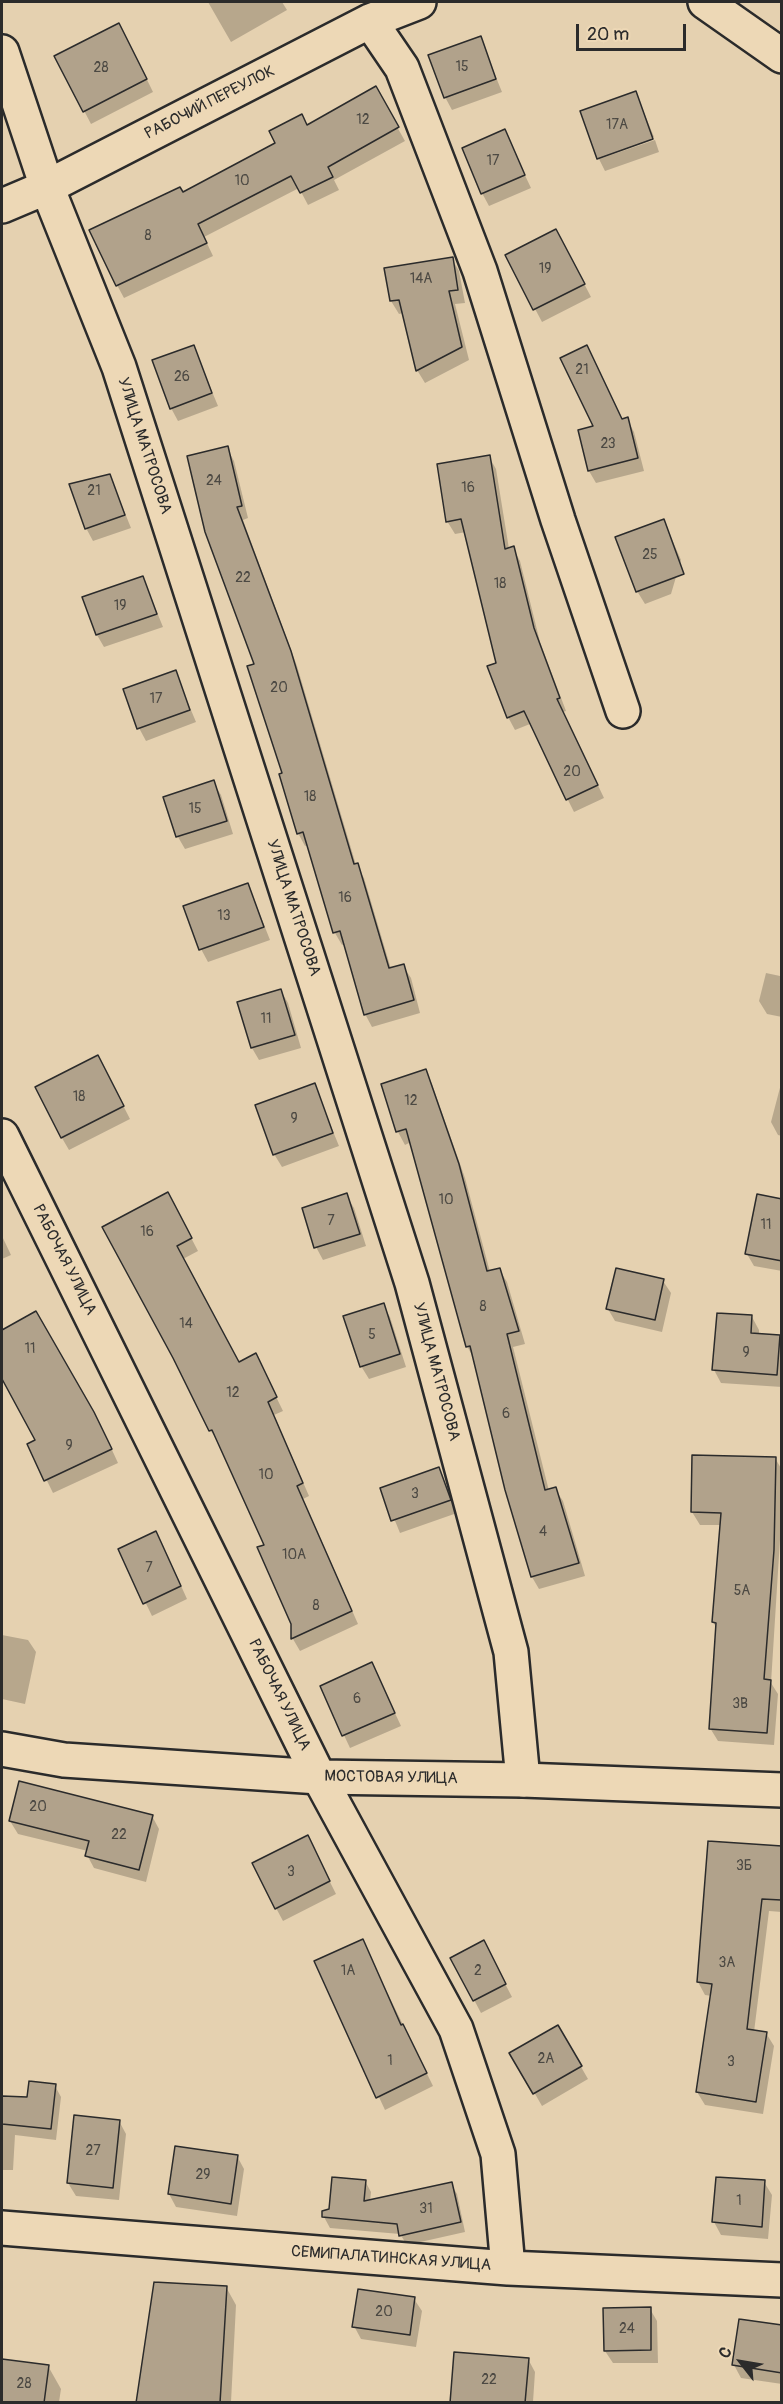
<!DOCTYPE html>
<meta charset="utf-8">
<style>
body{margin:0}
#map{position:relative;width:783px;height:2404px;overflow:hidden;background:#e5d1b0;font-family:Pangolin,sans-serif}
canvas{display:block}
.frame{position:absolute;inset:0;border:3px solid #2b2b2b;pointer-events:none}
.north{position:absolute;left:711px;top:2332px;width:60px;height:60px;-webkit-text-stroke:4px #edd8b6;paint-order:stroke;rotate:301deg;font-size:16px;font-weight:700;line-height:24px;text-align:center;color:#2b2b2b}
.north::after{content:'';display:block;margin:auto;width:21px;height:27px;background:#2b2b2b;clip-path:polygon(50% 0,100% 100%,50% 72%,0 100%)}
.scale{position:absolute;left:576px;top:24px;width:110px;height:27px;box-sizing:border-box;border:3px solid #2b2b2b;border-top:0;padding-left:8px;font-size:18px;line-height:21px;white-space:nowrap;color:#2b2b2b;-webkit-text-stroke:4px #edd8b6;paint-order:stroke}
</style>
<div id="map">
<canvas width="783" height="2404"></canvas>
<div class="frame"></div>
<div class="north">С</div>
<div class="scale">20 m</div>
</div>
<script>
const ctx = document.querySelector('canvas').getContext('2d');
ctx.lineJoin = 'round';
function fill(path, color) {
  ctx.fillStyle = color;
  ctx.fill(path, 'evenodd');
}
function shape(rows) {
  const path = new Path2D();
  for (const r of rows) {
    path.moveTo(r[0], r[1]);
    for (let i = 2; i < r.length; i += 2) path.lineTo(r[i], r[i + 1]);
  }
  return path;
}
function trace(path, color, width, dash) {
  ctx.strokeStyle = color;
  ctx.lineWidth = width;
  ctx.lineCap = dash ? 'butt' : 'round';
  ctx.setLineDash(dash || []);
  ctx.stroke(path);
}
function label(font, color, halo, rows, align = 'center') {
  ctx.font = font + ' Pangolin,sans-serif';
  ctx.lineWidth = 4.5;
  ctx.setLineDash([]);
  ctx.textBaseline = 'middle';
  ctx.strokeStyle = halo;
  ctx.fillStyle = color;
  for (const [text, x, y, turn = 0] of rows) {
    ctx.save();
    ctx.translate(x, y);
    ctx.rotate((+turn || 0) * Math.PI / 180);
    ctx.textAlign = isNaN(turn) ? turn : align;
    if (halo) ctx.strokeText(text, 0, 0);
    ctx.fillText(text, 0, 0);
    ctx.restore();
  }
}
fill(shape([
 [208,2,282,2,287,10,231,42],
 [126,37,153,92,91,124,56,57],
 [480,38,502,92,452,110,445,97],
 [375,88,405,141,334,180,339,190,308,205,299,188,204,237,213,256,124,298,117,285,183,193],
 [636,93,654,137,598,157],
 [504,131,531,188,489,206,482,193],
 [655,140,659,152,605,171,599,159],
 [563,243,591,297,542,322,507,256],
 [452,259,459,271,465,303,455,304,469,360,425,383,417,370,403,313,399,314,391,301],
 [193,346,218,406,178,421,171,408],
 [627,419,634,432,644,471,596,483,589,471],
 [227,448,234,461,248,518,243,520,297,666,356,865,364,878,391,969,403,966,411,978,420,1013,372,1027,365,1014,345,944,342,945,335,933,308,845,305,846,298,833,256,664],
 [489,457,496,469,509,549,513,548,520,561,540,642,566,711,563,712,604,798,574,812,530,724,515,730,508,717,466,532,455,534,447,521],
 [110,476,131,528,93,541,86,528],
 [664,521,681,560,671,594,645,604,637,591],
 [143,578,163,627,104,647,97,635],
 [175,672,196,722,146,741,139,728],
 [213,782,221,795,233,834,185,849,178,837,165,798],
 [248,884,270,940,208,962,201,949],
 [782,968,782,1017,767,1014,759,1001,766,973,780,976],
 [281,991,288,1003,301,1048,259,1060,252,1048],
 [105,1070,130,1119,69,1150,62,1138],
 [425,1071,432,1084,465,1178,490,1272,499,1269,507,1282,525,1344,513,1347,549,1491,555,1489,563,1501,585,1576,539,1589,532,1577,474,1359,467,1346,411,1142,405,1145,398,1132,383,1085],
 [782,1080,782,1136,778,1135,771,1122],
 [314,1085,339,1146,282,1167,274,1154],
 [346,1195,354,1208,366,1246,323,1260,316,1247],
 [782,1200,782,1271,754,1266,747,1254],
 [175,1207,198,1251,183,1259,239,1363,262,1368,283,1411,274,1415,309,1496,303,1499,358,1624,300,1651,293,1639,293,1624,266,1545,219,1442,210,1430,175,1357],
 [2,1236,11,1255,2,1259],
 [663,1281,671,1293,662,1332,615,1321,608,1309],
 [383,1305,390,1317,406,1367,369,1379,361,1366],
 [36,1313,101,1426,118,1463,53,1493,29,1444,37,1440,2,1376,2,1332],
 [752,1317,759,1330,759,1335,779,1336,782,1341,782,1387,721,1383,714,1370],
 [775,1458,782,1470,782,1508,771,1683,778,1694,774,1745,718,1741,710,1728,717,1629,713,1622,721,1525,700,1525,692,1512],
 [438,1469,457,1513,400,1533,382,1489],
 [163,1546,187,1599,152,1616,120,1550],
 [2,1635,28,1640,36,1652,25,1704,2,1699],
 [372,1664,401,1726,350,1748,321,1686],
 [152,1816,159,1829,146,1882,94,1868,87,1855,88,1851,18,1834,10,1821],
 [782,1847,782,1912,769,1911,754,2032,766,2033,774,2046,763,2114,705,2105,697,2092,712,1996,705,1995,698,1982],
 [314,1850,336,1894,283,1921,276,1908],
 [362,1941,433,2086,385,2110,316,1962],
 [490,1955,512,1997,481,2013,452,1958],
 [558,2027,588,2079,542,2106,512,2054],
 [55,2086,61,2097,56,2140,15,2135,13,2170,2,2170,2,2097,28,2099],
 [119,2121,126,2134,119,2200,76,2196,68,2183],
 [176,2148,237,2156,244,2169,237,2216,176,2207,169,2194],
 [365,2181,371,2192,370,2202,451,2184,457,2194,465,2232,407,2245,400,2234,330,2228,324,2217],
 [764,2182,772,2195,768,2239,721,2235,714,2222],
 [226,2287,236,2305,231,2402,138,2402],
 [414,2299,422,2311,416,2347,361,2339,354,2326],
 [650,2309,657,2321,658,2363,613,2363,605,2351],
 [782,2327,782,2384,741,2378,734,2365],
 [528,2359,535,2372,533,2402,451,2402],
 [2,2360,48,2366,61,2389,59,2402,2,2402]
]), '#0003');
const building = shape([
 [119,23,147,79,83,112,54,56,119,23],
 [481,36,496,79,444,98,428,55,481,36],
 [376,86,399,127,328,167,333,177,300,193,291,176,198,224,207,243,116,286,89,230,180,187,183,192,275,143,269,131,302,114,307,125,376,86],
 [636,91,653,139,597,159,580,111,636,91],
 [505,129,525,175,481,194,462,148,505,129],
 [556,229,585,284,533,310,505,255,556,229],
 [453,257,458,290,449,291,462,347,416,371,399,300,390,301,384,268,453,257],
 [194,345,212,393,170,409,152,360,194,345],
 [587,345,622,419,628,417,638,458,588,471,578,430,593,426,560,358,587,345],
 [228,446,242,506,237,507,291,651,354,864,358,863,389,968,404,964,414,1000,364,1015,340,931,333,933,303,832,297,834,279,774,282,773,247,666,254,664,205,532,187,456,228,446],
 [490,455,505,549,514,546,534,628,560,698,557,699,598,785,566,800,524,711,507,718,487,666,496,663,461,519,446,522,437,464,490,455],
 [110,474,125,515,85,529,69,484,110,474],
 [664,519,684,574,636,592,615,537,664,519],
 [143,576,157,614,96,635,82,597,143,576],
 [176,670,190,710,137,729,123,689,176,670],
 [214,780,227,821,176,837,163,797,214,780],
 [248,883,264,927,199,950,183,906,248,883],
 [281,989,295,1035,251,1048,237,1002,281,989],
 [98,1055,124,1106,61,1138,35,1087,98,1055],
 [426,1069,459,1164,487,1271,500,1268,519,1331,507,1334,545,1490,556,1487,579,1563,531,1577,505,1490,470,1346,466,1347,406,1129,396,1132,381,1084,426,1069],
 [315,1083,333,1133,273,1155,255,1105,315,1083],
 [168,1192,192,1238,177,1246,239,1362,256,1353,277,1397,268,1402,303,1483,297,1486,352,1611,291,1639,291,1624,257,1547,264,1545,212,1430,209,1431,173,1358,102,1227,168,1192],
 [347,1193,360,1234,314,1248,302,1208,347,1193],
 [757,1194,782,1199,782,1261,745,1254,757,1194],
 [616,1268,664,1279,655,1320,606,1309,616,1268],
 [384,1303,400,1354,360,1367,343,1316,384,1303],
 [36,1311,94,1412,112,1449,44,1481,27,1444,35,1440,2,1379,2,1330,36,1311],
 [717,1313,752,1315,751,1333,780,1335,777,1375,712,1370,717,1313],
 [692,1455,776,1457,774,1550,764,1679,771,1680,767,1733,709,1729,716,1623,712,1622,721,1513,691,1512,692,1455],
 [439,1467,451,1500,391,1521,380,1488,439,1467],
 [156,1531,181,1586,143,1604,118,1549,156,1531],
 [372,1662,395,1713,342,1736,320,1686,372,1662],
 [19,1781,153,1815,139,1870,85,1856,89,1841,9,1821,19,1781],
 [308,1835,330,1881,275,1909,252,1863,308,1835],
 [708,1841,782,1846,781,1900,762,1899,747,2029,767,2032,756,2102,696,2092,712,1984,697,1982,708,1841],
 [363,1939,401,2025,403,2024,427,2073,376,2098,314,1961,363,1939],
 [484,1940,506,1984,473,2001,450,1958,484,1940],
 [558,2025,582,2066,533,2094,509,2053,558,2025],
 [29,2081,56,2084,51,2129,2,2124,2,2096,27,2097,29,2081],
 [74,2115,120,2120,113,2188,67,2183,74,2115],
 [175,2146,238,2155,231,2204,168,2194,175,2146],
 [332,2177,366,2180,364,2201,452,2182,461,2222,399,2236,397,2224,322,2217,322,2211,329,2209,332,2177],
 [716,2177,765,2180,762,2227,712,2222,716,2177],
 [154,2282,227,2286,220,2403,136,2403,154,2282],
 [358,2289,415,2297,410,2335,352,2327,358,2289],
 [651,2307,651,2350,604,2351,603,2308,651,2307],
 [739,2319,782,2325,782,2373,732,2365,739,2319],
 [454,2352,529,2358,525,2403,450,2403,454,2352],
 [2,2359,49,2365,44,2403,2,2403,2,2359]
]);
fill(building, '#b1a28b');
trace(building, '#2b2b2b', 1.5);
const minor = shape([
 [370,21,402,68,480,271,558,520,623,711],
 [2,52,47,187,119,367,412,1283,511,1652,523,1780],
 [2,206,47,187,370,21,419,2],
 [2,1136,319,1777,456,2029,498,2154,508,2268],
 [2,2228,508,2268,782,2280]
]);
const tertiary = shape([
 [705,2,782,56],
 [2,1749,64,1760,319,1777,523,1780,782,1790]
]);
trace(minor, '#2b2b2b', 38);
trace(tertiary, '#2b2b2b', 38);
trace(minor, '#edd8b6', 33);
trace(tertiary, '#edd8b6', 33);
label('14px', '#4c4943', null, [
 ["15",462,67],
 ["28",101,68],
 ["12",363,120],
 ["17А",617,125],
 ["17",493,161],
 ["10",242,181],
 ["8",148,236],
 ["19",545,269],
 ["14А",421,279],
 ["21",582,370],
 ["26",182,377],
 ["23",608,444],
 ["24",214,481],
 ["16",468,488],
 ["21",94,491],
 ["25",650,555],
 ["22",243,578],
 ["18",500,584],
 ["19",120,606],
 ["20",279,688],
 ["17",156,699],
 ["20",572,772],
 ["18",310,797],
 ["15",195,809],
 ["16",345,898],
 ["13",224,916],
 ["11",266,1019],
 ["18",79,1097],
 ["12",411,1101],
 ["9",294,1119],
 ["10",446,1200],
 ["7",331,1221],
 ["11",766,1225],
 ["16",147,1232],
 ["8",483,1307],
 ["14",186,1324],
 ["5",372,1335],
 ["11",30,1349],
 ["9",746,1353],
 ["12",233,1393],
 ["6",506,1414],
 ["9",69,1446],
 ["10",266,1475],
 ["3",415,1494],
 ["4",543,1532],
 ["10А",294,1555],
 ["7",149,1568],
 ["5А",742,1591],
 ["8",316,1606],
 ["6",357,1699],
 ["3В",740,1704],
 ["20",38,1807],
 ["22",119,1835],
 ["3Б",744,1866],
 ["3",291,1872],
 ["3А",727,1963],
 ["1А",348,1971],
 ["2",478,1971],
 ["2А",546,2059],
 ["1",390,2061],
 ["3",731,2062],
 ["27",93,2151],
 ["29",203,2175],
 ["1",739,2201],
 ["31",426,2209],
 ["20",384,2312],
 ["24",627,2329],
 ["22",489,2380],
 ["28",24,2384]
]);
label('16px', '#2b2b2b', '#edd8b6', [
 ["РАБОЧИЙ ПЕРЕУЛОК",210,103,-27],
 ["УЛИЦА МАТРОСОВА",144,446,72],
 ["УЛИЦА МАТРОСОВА",293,908,72],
 ["РАБОЧАЯ УЛИЦА",64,1260,63],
 ["УЛИЦА МАТРОСОВА",436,1372,75],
 ["РАБОЧАЯ УЛИЦА",279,1695,64],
 ["МОСТОВАЯ УЛИЦА",391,1778,1],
 ["СЕМИПАЛАТИНСКАЯ УЛИЦА",391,2259,4]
]);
</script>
